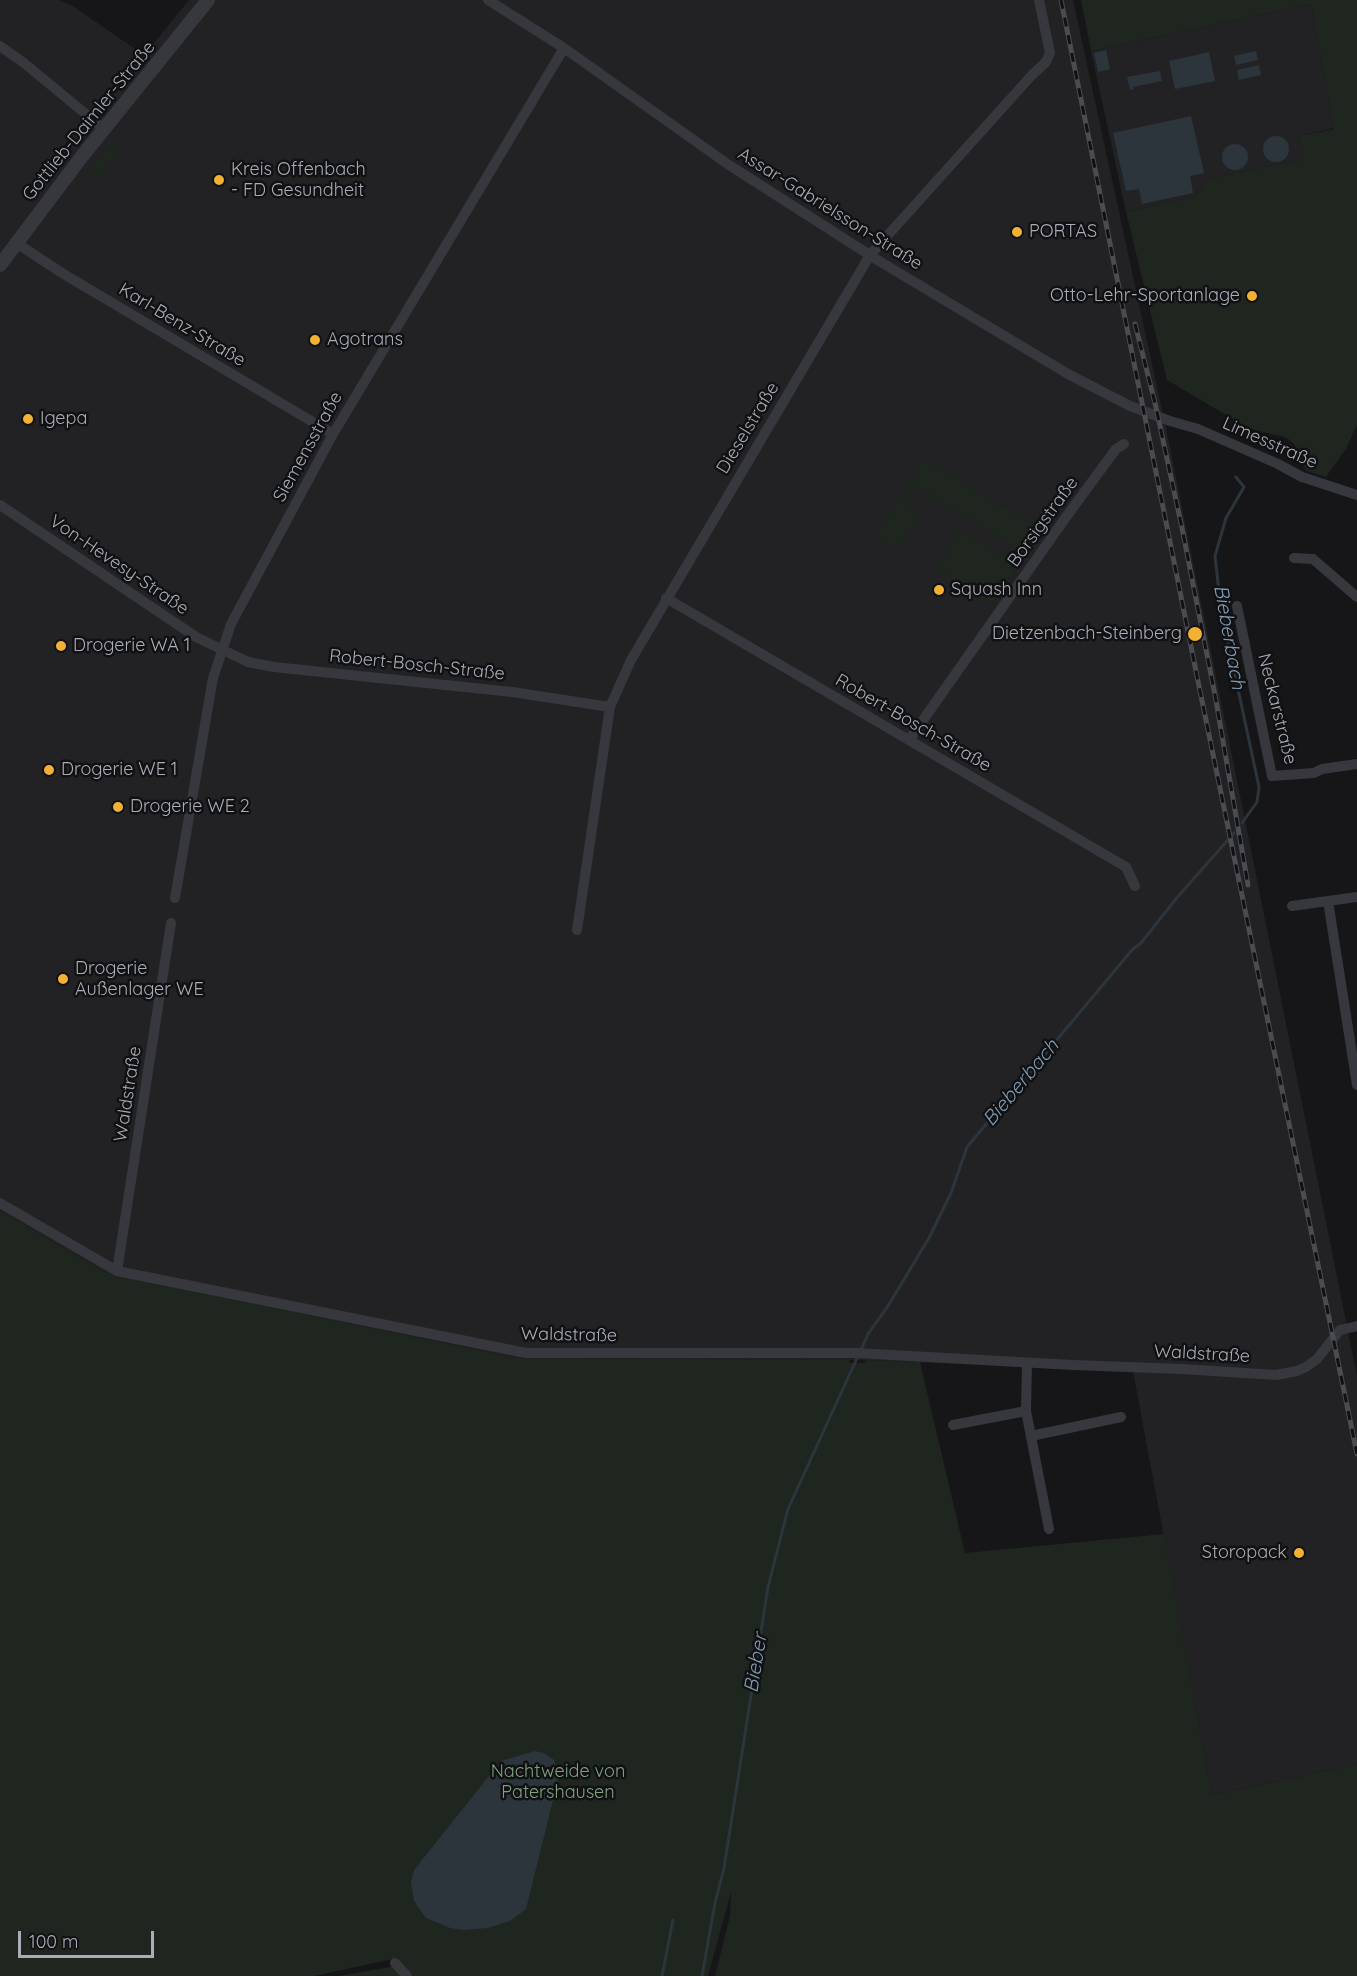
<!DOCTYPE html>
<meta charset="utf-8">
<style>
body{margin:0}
#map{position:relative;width:1357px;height:1976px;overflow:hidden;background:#161618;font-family:Quicksand,sans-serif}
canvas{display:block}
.scale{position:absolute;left:18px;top:1931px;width:136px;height:27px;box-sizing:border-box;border:3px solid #a8adb8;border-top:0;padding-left:8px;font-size:18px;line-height:21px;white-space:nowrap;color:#a8adb8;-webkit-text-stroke:4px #111113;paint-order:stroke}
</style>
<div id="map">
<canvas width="1357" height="1976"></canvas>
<div class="scale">100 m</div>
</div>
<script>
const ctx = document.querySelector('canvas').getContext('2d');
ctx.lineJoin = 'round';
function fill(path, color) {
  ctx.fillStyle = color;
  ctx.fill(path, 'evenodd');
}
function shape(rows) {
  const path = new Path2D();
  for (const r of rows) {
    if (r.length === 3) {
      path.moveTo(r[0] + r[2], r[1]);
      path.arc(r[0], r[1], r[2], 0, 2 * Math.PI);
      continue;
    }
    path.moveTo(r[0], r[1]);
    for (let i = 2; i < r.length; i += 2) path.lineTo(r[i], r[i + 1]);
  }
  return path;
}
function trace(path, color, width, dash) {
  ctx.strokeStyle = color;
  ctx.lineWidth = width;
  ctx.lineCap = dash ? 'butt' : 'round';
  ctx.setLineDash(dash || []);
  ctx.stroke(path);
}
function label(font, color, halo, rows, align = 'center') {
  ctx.font = font + ' Quicksand,sans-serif';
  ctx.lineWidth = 5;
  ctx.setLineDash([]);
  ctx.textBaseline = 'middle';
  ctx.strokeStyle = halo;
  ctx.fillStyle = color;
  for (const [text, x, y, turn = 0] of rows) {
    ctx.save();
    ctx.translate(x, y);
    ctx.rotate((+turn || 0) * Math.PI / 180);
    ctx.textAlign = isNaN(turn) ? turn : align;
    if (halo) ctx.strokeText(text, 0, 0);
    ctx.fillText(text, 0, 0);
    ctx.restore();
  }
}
fill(shape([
 [0,0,59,0,74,7,144,55,189,0,1073,0,1167,433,1357,1376,1357,1764,1212,1795,1133,1371,866,1360,516,1358,104,1272,0,1210],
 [1311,4,1334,128,1299,136,1304,159,1211,178,1194,197,1126,212,1091,51]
]), '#222225');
fill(shape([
 [1081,0,1357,0,1357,425,1346,449,1326,477,1307,471,1303,465,1295,446,1290,440,1282,436,1256,431,1243,425,1167,380,1126,212,1194,197,1211,178,1303,159,1299,136,1334,129,1311,4,1091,51],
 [112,139,123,147,96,183,86,175],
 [923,458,1045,532,1030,557,916,487,906,502,922,511,898,551,874,537],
 [960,530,1020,565,995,600,990,603,984,603,936,568],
 [0,1210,104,1272,516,1358,850,1360,849,1363,865,1363,866,1360,920,1362,965,1553,1164,1534,1212,1795,1357,1764,1357,1976,715,1976,730,1916,731,1892,708,1976,413,1976,397,1958,314,1976,0,1976],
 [396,1966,405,1976,339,1976]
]), '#1e261f');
fill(shape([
 [1106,50,1110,69,1098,72,1094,53],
 [1256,51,1258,60,1236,65,1234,56],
 [1209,52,1215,81,1175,89,1169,61],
 [1259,65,1261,75,1239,80,1237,70],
 [1160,71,1162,81,1133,87,1134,89,1130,90,1127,77],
 [1191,116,1204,173,1190,176,1193,193,1142,204,1139,189,1126,191,1113,133],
 [1276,149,13],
 [1235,157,13],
 [535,1751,544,1753,554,1760,559,1776,526,1909,510,1921,488,1928,464,1930,450,1928,426,1918,414,1901,411,1882,414,1870,501,1761]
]), '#2c353c');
trace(shape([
 [1236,477,1244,487],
 [1242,823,1257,802,1259,787,1221,610,1215,556,1226,518,1244,487],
 [861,1350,868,1334,888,1306,929,1238,951,1193,967,1147,1132,950,1141,943,1175,900,1234,833],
 [662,1976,673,1920],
 [702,1976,715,1903,724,1868,768,1587,788,1509,858,1356]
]), '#2c353c', 3);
trace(shape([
 [488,0,564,48,729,165,879,261,1068,374,1130,406,1170,421,1198,429,1278,464,1302,477,1357,495],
 [0,46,24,63,104,129],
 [15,242,62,273,333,434],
 [0,505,196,637,248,662,274,667,512,692,610,707],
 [1294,558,1313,559,1357,597],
 [666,598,1126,867,1135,886],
 [1237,606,1272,776,1314,773,1322,769,1357,764],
 [909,740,1066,517,1116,449,1124,444],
 [175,898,213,678,231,624,333,434,564,48],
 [1328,901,1357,1085],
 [1292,906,1357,897],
 [577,930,610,707,631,660,870,255,1032,75,1046,62,1050,53,1039,0],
 [0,1203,117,1271,526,1353,856,1353,1073,1365,1182,1369,1276,1375,1297,1371,1306,1367,1317,1359,1340,1330,1357,1326],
 [117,1271,171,923],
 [1027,1363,1026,1411,1049,1529],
 [953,1425,1026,1411],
 [1031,1436,1121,1417],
 [395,1963,407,1976]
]), '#37383d', 10);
trace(shape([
 [0,265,83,155,208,0]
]), '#37383d', 14);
const rail = shape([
 [1061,0,1200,691,1357,1454],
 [1135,324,1155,403,1182,528,1215,695,1248,885]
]);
trace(rail, '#4a4c52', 5);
trace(rail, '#111113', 3, [9]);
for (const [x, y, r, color] of [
 [219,180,6,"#f2b134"],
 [1017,232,6,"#f2b134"],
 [1252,296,6,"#f2b134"],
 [315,340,6,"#f2b134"],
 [28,419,6,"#f2b134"],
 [939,590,6,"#f2b134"],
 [1195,634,8,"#f2b134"],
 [61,646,6,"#f2b134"],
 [49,770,6,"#f2b134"],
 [118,807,6,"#f2b134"],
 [63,979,6,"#f2b134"],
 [1299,1553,6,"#f2b134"]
]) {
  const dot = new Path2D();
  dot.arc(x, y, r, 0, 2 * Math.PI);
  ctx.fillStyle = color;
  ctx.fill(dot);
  trace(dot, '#111113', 2);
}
label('18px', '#a8adb8', '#111113', [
 ["Gottlieb-Daimler-Straße",89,121,-51],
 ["Assar-Gabrielsson-Straße",830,209,32],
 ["Karl-Benz-Straße",182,325,31],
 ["Dieselstraße",748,428,-59],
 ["Limesstraße",1270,443,24],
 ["Siemensstraße",308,447,-61],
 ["Borsigstraße",1043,522,-54],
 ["Von-Hevesy-Straße",119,565,34],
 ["Robert-Bosch-Straße",417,665,6],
 ["Neckarstraße",1277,709,76],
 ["Robert-Bosch-Straße",913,723,30],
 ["Waldstraße",128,1094,-81],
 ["Waldstraße",569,1335,1],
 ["Waldstraße",1202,1354,3]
]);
label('18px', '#a8adb8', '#111113', [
 ["Kreis Offenbach",231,170],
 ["- FD Gesundheit",231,191],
 ["PORTAS",1029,232],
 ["Otto-Lehr-Sportanlage",1240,296,"right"],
 ["Agotrans",327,340],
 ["Igepa",40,419],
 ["Squash Inn",951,590],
 ["Dietzenbach-Steinberg",1182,634,"right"],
 ["Drogerie WA 1",73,646],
 ["Drogerie WE 1",61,770],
 ["Drogerie WE 2",130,807],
 ["Drogerie",75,969],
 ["Außenlager WE",75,990],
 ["Storopack",1287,1553,"right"]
], 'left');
label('18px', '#7fa381', '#111113', [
 ["Nachtweide von",558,1772],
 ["Patershausen",558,1793]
]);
label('italic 20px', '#7f9bb3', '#111113', [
 ["Bieberbach",1229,637,80],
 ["Bieberbach",1021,1083,-50],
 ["Bieber",756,1663,-81]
]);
</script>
